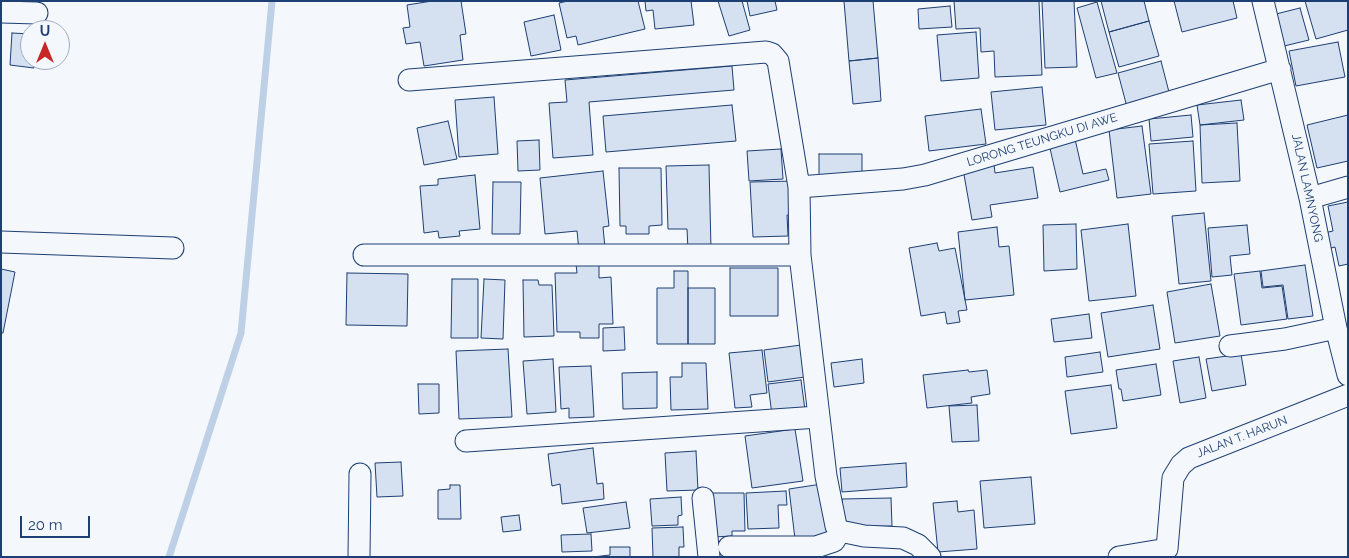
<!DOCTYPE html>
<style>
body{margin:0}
#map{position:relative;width:1349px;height:558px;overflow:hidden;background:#f4f7fb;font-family:Raleway,sans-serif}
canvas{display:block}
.frame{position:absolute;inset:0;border:2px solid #1d3f73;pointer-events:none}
.north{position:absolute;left:20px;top:20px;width:50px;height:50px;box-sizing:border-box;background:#f4f7fb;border:1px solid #9eadc5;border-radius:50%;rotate:0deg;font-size:14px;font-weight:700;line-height:20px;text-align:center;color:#1d3f73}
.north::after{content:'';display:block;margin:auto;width:18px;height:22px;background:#c62828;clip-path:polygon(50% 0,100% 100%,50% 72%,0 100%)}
.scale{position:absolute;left:20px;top:516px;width:70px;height:22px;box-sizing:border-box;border:2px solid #1d3f73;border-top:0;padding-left:6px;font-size:15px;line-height:18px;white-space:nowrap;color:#1d3f73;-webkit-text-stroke:4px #f4f7fb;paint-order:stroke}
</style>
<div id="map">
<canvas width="1349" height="558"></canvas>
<div class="frame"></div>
<div class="north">U</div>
<div class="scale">20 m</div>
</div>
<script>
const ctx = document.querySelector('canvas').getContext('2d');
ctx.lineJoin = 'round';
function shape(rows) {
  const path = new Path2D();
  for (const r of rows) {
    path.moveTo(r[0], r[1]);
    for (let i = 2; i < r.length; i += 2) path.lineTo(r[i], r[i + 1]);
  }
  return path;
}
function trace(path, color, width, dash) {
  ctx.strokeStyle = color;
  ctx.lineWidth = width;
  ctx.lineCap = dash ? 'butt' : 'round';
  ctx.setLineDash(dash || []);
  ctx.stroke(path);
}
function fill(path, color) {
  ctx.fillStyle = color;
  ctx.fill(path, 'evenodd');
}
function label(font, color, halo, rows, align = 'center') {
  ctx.font = font + ' Raleway,sans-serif';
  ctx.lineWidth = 4;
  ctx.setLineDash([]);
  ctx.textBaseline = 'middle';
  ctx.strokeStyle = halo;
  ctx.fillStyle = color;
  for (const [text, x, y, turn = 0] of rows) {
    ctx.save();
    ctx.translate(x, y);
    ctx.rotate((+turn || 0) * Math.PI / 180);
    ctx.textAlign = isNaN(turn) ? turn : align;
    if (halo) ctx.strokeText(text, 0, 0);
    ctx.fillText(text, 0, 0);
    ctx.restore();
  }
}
trace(shape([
 [169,557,241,333,272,1]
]), '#bed0e5', 7);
const building = shape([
 [432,1,461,1,466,34,460,35,463,60,424,66,420,42,406,44,403,28,410,27,407,5,432,1],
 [568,1,638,1,645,29,578,45,576,36,567,38,559,3,568,1],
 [645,1,691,1,694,25,655,29,653,10,646,11,645,1],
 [718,1,742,1,750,30,729,36,718,1],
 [747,1,775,1,777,10,750,16,747,1],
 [844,1,873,1,878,58,849,61,844,1],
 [954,1,1039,1,1042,75,995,77,994,51,981,52,980,28,956,29,954,1],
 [1042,1,1074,1,1077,67,1045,68,1042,1],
 [1101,1,1144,1,1149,21,1109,32,1101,1],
 [1174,1,1233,1,1237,18,1182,32,1174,1],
 [1305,1,1348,1,1348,30,1316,39,1305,1],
 [1097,2,1117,73,1096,78,1077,8,1097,2],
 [950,6,952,27,919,29,918,9,950,6],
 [1300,8,1309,40,1280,47,1272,15,1300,8],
 [554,15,561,50,531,56,524,22,554,15],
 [1149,21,1159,56,1119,67,1109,32,1149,21],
 [976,32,979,78,941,81,937,35,976,32],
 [12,33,30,34,30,60,34,60,34,68,10,65,12,33],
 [1338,42,1345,77,1296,86,1289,51,1338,42],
 [878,58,881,101,853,104,849,61,878,58],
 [1161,61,1170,96,1127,107,1118,73,1161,61],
 [732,66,734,90,589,102,593,155,553,158,549,103,567,102,565,80,732,66],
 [1042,87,1046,125,995,130,991,92,1042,87],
 [494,97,498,154,459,157,455,100,494,97],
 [1241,100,1244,120,1200,125,1197,105,1241,100],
 [732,105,736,141,606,152,603,116,732,105],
 [981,109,986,144,929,151,925,116,981,109],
 [1191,115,1193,137,1151,141,1149,119,1191,115],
 [1348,115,1348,161,1317,168,1307,125,1348,115],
 [448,121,457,159,424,165,417,128,448,121],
 [1237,123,1240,181,1202,183,1200,125,1237,123],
 [1142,126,1151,194,1117,198,1109,130,1142,126],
 [1075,139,1083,174,1106,169,1109,180,1060,192,1049,144,1075,139],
 [539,140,540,170,518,171,517,141,539,140],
 [1193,141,1196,191,1153,194,1149,144,1193,141],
 [781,149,783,179,749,181,747,151,781,149],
 [819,154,862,154,862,177,819,177,819,154],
 [994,164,995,173,1033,167,1038,198,990,205,992,217,972,220,963,169,994,164],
 [709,165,711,249,688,250,687,229,668,229,666,166,709,165],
 [619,168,661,168,662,225,649,226,649,234,626,234,626,226,620,226,619,168],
 [603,171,609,226,603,227,605,248,579,251,577,231,545,234,540,178,603,171],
 [475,175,480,229,459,231,460,236,439,238,438,231,424,233,420,186,438,185,438,179,475,175],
 [795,181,796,215,787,215,788,236,753,237,750,182,795,181],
 [493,182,521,182,520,234,492,234,493,182],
 [1348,202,1348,264,1339,266,1335,247,1327,249,1324,233,1333,231,1328,206,1348,202],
 [1204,213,1211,281,1179,284,1172,216,1204,213],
 [1076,224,1077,269,1044,271,1043,225,1076,224],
 [1128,224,1136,296,1089,301,1081,230,1128,224],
 [1247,225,1250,254,1230,256,1232,275,1212,277,1208,228,1247,225],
 [997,227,999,247,1009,246,1014,295,965,300,958,232,997,227],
 [937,243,939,251,955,248,967,310,958,311,960,322,947,324,945,312,921,316,909,248,937,243],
 [599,263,599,278,611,277,613,324,599,324,599,338,580,338,580,332,557,332,555,273,577,273,576,264,599,263],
 [1305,265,1313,316,1288,319,1283,285,1263,287,1261,271,1305,265],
 [730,268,778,268,778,316,730,316,730,268],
 [1,269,15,272,3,333,1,333,1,269],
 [674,271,688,271,688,344,657,344,657,288,674,288,674,271],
 [1260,271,1262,288,1282,286,1287,319,1241,325,1234,274,1260,271],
 [347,273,408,274,407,326,346,325,347,273],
 [452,279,478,279,478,338,451,338,452,279],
 [484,279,505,280,503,339,481,338,484,279],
 [523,280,538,280,539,285,552,285,554,336,524,337,523,280],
 [1211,284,1220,336,1175,343,1167,292,1211,284],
 [688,288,715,288,715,344,688,344,688,288],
 [1153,305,1160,349,1108,357,1101,313,1153,305],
 [1089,314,1092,338,1054,342,1051,319,1089,314],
 [624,327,625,350,603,351,603,328,624,327],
 [801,345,805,377,768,382,764,350,801,345],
 [508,349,512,417,459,419,456,351,508,349],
 [762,350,767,393,750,395,752,407,735,408,729,353,762,350],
 [1100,352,1103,372,1067,377,1065,357,1100,352],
 [1241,354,1246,385,1212,391,1206,359,1241,354],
 [1199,357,1206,398,1180,403,1173,361,1199,357],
 [553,359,556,412,527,414,523,361,553,359],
 [862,359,864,383,834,387,831,363,862,359],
 [682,363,706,363,708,409,671,410,670,377,682,377,682,363],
 [1156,364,1161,395,1123,401,1121,389,1119,389,1116,370,1156,364],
 [591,366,594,417,569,418,569,408,561,409,559,367,591,366],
 [968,370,969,372,987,370,990,394,971,397,972,403,927,408,923,375,968,370],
 [657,372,657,408,623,409,622,373,657,372],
 [801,380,805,410,772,415,768,384,801,380],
 [418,384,439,384,439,413,419,414,418,384],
 [1111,385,1117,428,1071,434,1065,391,1111,385],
 [977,405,979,441,952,442,949,406,977,405],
 [795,429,803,481,752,488,745,436,795,429],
 [593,448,597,484,603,483,604,499,562,504,560,484,552,486,548,454,593,448],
 [696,451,698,490,667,491,665,453,696,451],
 [401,462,403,496,377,497,375,463,401,462],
 [906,463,907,487,842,492,840,468,906,463],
 [1031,477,1035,524,984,528,980,481,1031,477],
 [822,484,828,535,795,539,789,489,822,484],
 [450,485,460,485,461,519,438,519,438,490,450,489,450,485],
 [786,491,787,505,778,505,779,528,748,529,746,493,786,491],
 [712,493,744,493,745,531,732,531,732,536,713,537,712,493],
 [681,497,682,515,678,516,678,525,652,526,650,499,681,497],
 [891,498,892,526,843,527,842,499,891,498],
 [957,501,958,512,974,510,977,549,938,552,933,503,957,501],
 [626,502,630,528,587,533,583,508,626,502],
 [519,515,521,530,503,532,501,517,519,515],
 [683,527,684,547,679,547,679,557,653,557,652,528,683,527],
 [591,534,592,551,562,552,561,535,591,534],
 [610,547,630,547,630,557,593,557,610,555,610,547]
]);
fill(building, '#d5e0f0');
trace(building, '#1d3f73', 1);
const street = shape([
 [1263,1,1310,198,1336,328,1348,375],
 [1,12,37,13],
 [409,80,766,52,772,54,778,61,799,187,800,255,826,476,836,526,840,531,864,536,903,538,918,545,930,557],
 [799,187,903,179,925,175,1280,69],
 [1310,198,1348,187],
 [1,242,173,248],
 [364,255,800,255],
 [1230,346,1285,339,1336,328],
 [466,441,818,417],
 [703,498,709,557],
 [729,547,816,547,834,541,840,531],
 [359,557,360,474],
 [1119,557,1167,549,1173,478,1181,465,1189,458,1348,395]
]);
trace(street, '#1d3f73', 23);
trace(street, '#f4f7fb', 21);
label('12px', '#1d3f73', '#f4f7fb', [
 ["LORONG TEUNGKU DI AWE",1042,140,-17],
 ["JALAN LAMNYONG",1307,188,78],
 ["JALAN T. HARUN",1242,437,-21]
]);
</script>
